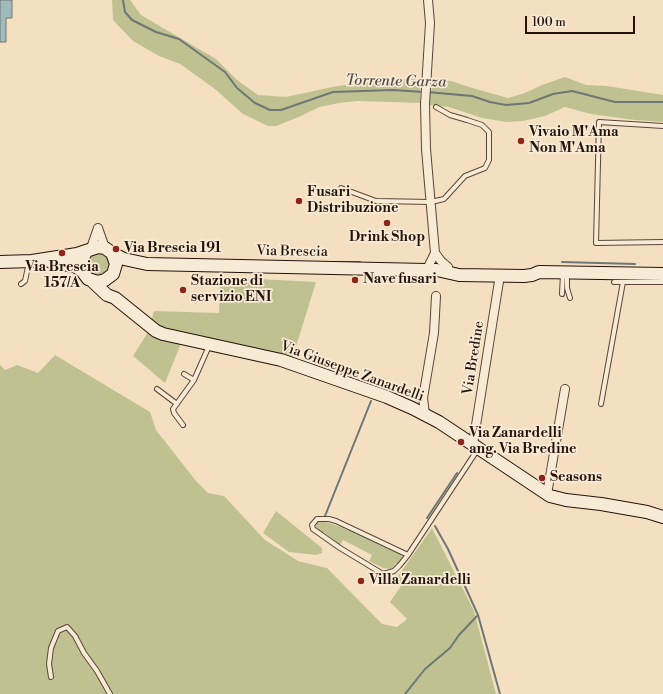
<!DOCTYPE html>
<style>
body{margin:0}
#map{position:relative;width:663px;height:694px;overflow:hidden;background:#f4e0c0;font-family:"Libre Bodoni",serif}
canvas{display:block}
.scale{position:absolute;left:525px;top:16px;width:110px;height:18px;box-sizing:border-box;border:2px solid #25120b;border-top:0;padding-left:5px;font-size:12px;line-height:14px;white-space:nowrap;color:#25120b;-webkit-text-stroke:3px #f8ebd6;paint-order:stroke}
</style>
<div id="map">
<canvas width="663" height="694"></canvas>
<div class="scale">100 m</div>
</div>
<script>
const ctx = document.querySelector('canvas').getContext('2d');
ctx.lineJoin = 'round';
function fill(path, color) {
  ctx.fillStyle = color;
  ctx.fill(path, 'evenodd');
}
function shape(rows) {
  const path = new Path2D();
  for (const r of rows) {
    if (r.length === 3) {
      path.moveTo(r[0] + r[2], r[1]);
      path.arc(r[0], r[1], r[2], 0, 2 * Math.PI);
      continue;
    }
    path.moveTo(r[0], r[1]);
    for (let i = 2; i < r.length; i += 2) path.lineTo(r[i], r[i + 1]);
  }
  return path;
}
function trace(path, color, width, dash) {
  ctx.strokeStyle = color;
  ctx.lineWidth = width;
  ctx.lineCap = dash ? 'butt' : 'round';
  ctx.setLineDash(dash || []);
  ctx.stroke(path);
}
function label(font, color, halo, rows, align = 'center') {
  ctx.font = font + ' "Libre Bodoni",serif';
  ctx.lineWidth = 3.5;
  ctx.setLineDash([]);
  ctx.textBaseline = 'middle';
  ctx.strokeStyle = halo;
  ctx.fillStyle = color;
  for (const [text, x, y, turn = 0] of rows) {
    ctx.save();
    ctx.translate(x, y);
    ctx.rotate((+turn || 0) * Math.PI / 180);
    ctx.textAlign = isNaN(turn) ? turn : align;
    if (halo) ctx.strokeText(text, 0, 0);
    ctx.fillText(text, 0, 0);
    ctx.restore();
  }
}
fill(shape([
 [112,0,130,0,141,15,216,59,237,80,258,95,286,97,337,86,382,80,420,79,420,103,358,101,339,103,319,107,301,116,276,126,268,126,243,114,215,89,180,64,159,56,133,41,113,20],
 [565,77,586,85,607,86,663,95,663,122,635,120,591,114,565,107,545,116,523,121,506,122,482,118,449,107,429,105,433,79,451,81,469,87,508,98,525,93,542,85],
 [98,264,12],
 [220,277,316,282,289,369,182,341,165,383,133,356,148,332,154,311,219,313],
 [55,355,150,412,156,430,196,481,208,493,224,496,265,540,298,561,327,568,382,624,397,627,407,619,390,602,401,586,396,579,432,528,474,611,496,694,0,694,0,365,5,370,17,365,38,373],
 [276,511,322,548,322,553,316,555,289,552,263,533],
 [323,521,355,532,400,553,402,557,401,561,394,568,390,569,383,568,369,561,372,555,343,540,340,545,325,533,319,531,316,527,316,523]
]), '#bfc190');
const water = shape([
 [0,0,12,0,12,18,6,18,6,42,0,42,0,0]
]);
fill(water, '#9fbbbb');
trace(water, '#6e7775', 1);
trace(shape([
 [123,0,125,12,132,20,156,32,179,39,225,72,237,88,255,103,270,110,281,110,333,92,393,90,423,92],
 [427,92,472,96,490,102,506,105,529,103,553,94,572,91,615,102,663,102],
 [315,262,360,262],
 [562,262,635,264],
 [325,516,371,401],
 [427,518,457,473],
 [478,615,500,694],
 [405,694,425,669,450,648,459,635,478,615,448,549,435,526]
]), '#6e7775', 2);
const lane = shape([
 [663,126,599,122,596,243,663,242],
 [341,188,376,201,431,202,444,199,465,176,485,168,489,160,489,132,482,125,467,120,450,115,436,107],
 [567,275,567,288,570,298],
 [614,282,623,282],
 [21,284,25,281,29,262],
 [562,294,563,273],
 [184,374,194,380],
 [157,389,177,404],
 [601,404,623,282,663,282],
 [183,425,174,413,173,409,194,380,209,346],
 [408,555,336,521,329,519,317,519,312,525,313,529,340,548,383,574,394,571,399,566,408,555,478,449],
 [51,677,49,664,51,648,58,631,67,627,75,636,84,653,97,671,110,694]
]);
const street = shape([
 [98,228,105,248],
 [91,248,98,228],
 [435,253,441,261,448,267],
 [426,270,429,265,435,253,426,149,425,104,430,23,428,0],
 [425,414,423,398,434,333,436,296],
 [473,444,500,275],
 [547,494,565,389]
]);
const secondary = shape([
 [86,252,81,261,82,271,88,279,98,282,105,280,113,274,116,264,112,253],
 [0,262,32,261,77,254,98,247,105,248,112,253,124,259,147,264,426,270,437,270,459,275,524,276,532,275,539,272,663,274],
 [51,262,75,266,82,271],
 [91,280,107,295,115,298,156,331,163,334,281,360,387,397,412,408,439,422,550,496,566,500,601,504,647,512,663,517]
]);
trace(lane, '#594638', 6);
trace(street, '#594638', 10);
trace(secondary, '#25120b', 14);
trace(lane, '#f8ebd6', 4);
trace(street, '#f8ebd6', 8);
trace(secondary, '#f8ebd6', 12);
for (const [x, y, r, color] of [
 [521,141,4,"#8f2418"],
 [299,201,4,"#8f2418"],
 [387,223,4,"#8f2418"],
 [116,249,4,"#8f2418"],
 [62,253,4,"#8f2418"],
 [355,280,4,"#8f2418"],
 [183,290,4,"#8f2418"],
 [461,442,4,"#8f2418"],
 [542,478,4,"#8f2418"],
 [361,581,4,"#8f2418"]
]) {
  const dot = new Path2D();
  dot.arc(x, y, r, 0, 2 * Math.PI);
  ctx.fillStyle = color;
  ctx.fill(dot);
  trace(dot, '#f8ebd6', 1.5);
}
label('bold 14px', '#25120b', '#f8ebd6', [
 ["Vivaio M'Ama",529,133],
 ["Non M'Ama",529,149],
 ["Fusari",307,193],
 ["Distribuzione",307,209],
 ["Drink Shop",387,238,"center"],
 ["Via Brescia 191",124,249],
 ["Via Brescia",62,268,"center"],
 ["157/A",62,284,"center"],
 ["Nave fusari",363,280],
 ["Stazione di",191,282],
 ["servizio ENI",191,298],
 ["Via Zanardelli",469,434],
 ["ang. Via Bredine",469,450],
 ["Seasons",550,478],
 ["Villa Zanardelli",369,581]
], 'left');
label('14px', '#25120b', '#f8ebd6', [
 ["Via Brescia",292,252,1],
 ["Via Bredine",474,358,-81],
 ["Via Giuseppe Zanardelli",352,372,20]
]);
label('italic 15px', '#504d49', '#f8ebd6', [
 ["Torrente Garza",396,82,1]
]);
</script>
